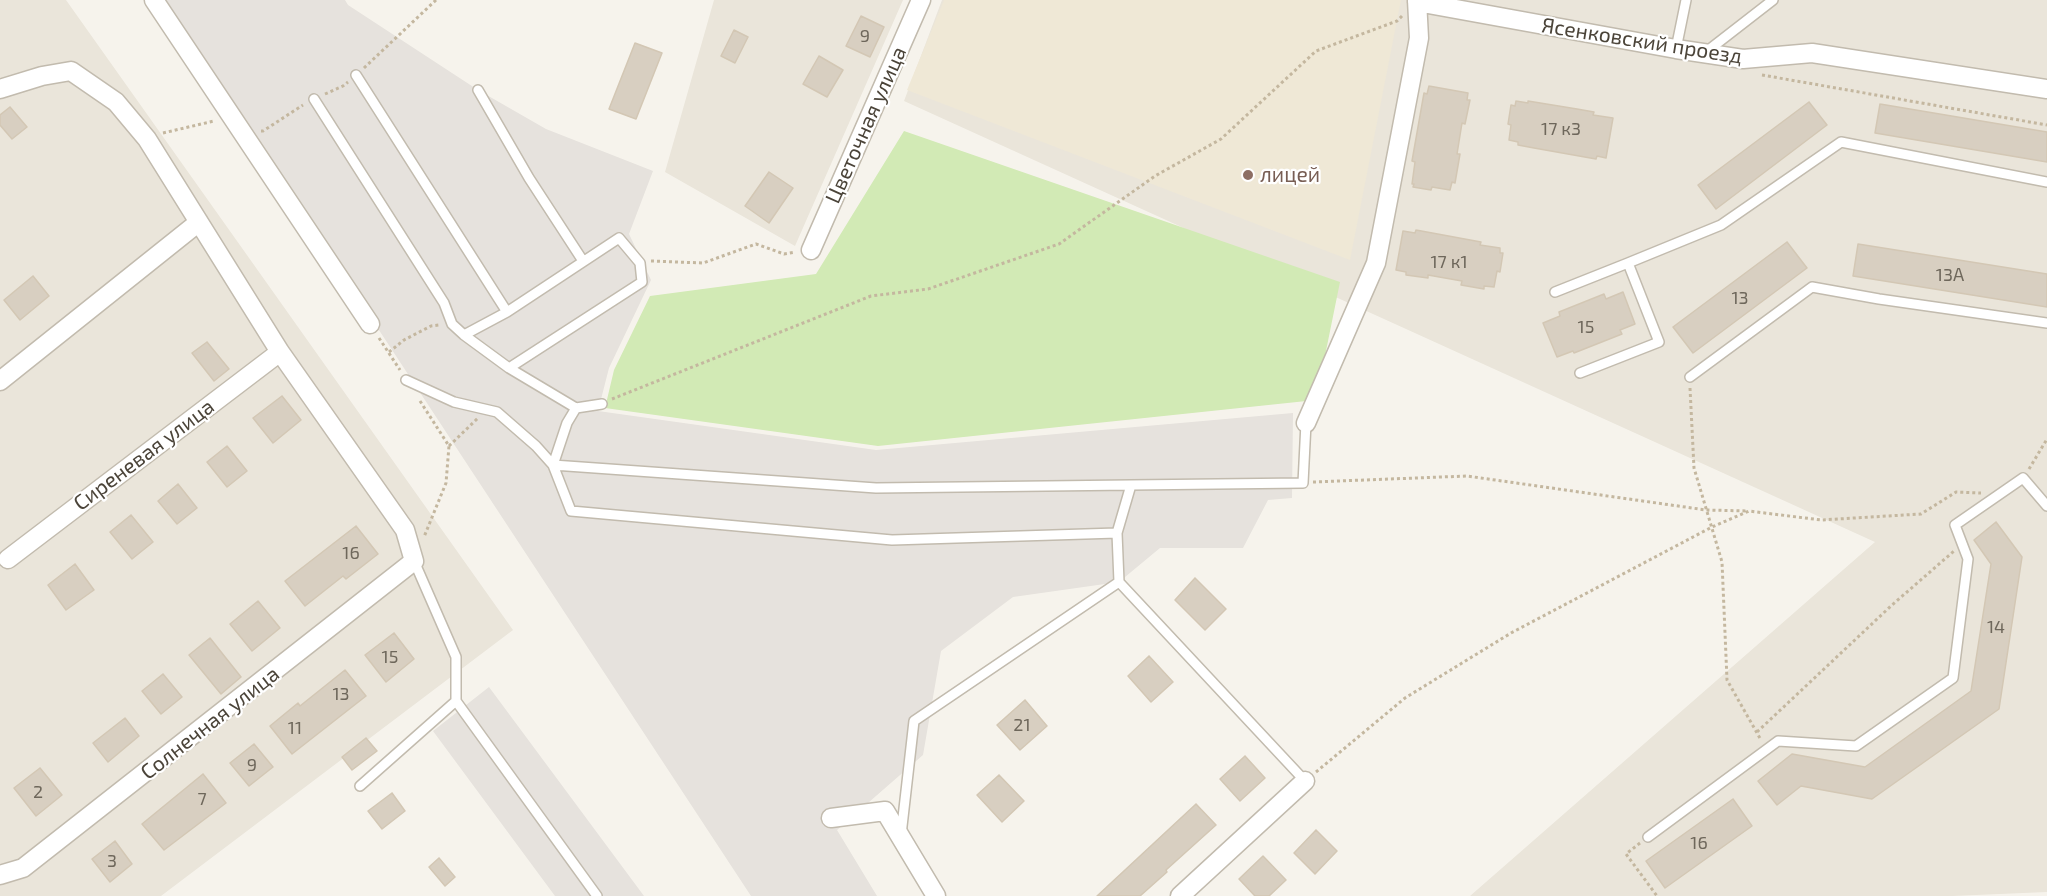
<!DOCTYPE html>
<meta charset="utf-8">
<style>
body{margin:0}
canvas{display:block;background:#f6f3ec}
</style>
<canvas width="2047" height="896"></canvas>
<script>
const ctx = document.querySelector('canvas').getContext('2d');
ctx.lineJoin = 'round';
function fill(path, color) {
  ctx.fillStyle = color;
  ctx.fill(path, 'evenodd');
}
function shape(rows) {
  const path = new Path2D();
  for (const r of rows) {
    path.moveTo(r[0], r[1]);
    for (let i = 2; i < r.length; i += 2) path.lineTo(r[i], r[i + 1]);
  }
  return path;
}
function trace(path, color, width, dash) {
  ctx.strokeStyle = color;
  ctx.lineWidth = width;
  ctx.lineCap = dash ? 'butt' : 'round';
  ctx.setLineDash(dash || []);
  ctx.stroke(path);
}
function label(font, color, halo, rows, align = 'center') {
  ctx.font = font + ' "Exo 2",sans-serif';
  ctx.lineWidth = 4.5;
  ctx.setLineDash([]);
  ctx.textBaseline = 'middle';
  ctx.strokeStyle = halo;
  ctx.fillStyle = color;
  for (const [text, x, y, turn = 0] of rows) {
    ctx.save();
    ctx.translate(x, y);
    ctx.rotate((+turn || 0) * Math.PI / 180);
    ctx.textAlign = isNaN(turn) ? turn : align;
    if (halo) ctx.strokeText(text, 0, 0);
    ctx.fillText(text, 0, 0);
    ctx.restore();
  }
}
fill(shape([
 [0,0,66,0,513,630,161,896,0,896],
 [714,0,903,0,795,246,665,172],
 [942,0,2047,0,2047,892,1952,896,1470,896,1875,542,904,101]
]), '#eae5da');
fill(shape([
 [162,0,345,0,348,5,478,90,546,129,653,171,629,234,651,280,609,368,598,411,876,450,1293,413,1292,498,1268,500,1243,548,1160,548,1119,582,1013,597,941,651,923,755,837,830,877,896,751,896],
 [489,687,644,896,555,896,433,731]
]), '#e6e2dd');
fill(shape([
 [944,0,1401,0,1350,260,907,90]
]), '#efe8d6');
fill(shape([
 [904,131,1340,282,1316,400,878,446,605,408,614,370,650,296,816,274]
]), '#d2eab5');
const building = shape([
 [861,16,884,27,870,57,846,46,861,16],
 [734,30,748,37,735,63,721,56,734,30],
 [635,43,662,53,636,119,609,109,635,43],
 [819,56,843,70,827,97,803,84,819,56],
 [1429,86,1468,93,1467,100,1470,100,1465,124,1462,123,1457,154,1460,154,1455,183,1452,182,1450,190,1432,187,1431,190,1413,187,1414,184,1412,184,1415,162,1412,161,1424,93,1427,94,1429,86],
 [1516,101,1528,103,1528,101,1577,109,1594,112,1593,115,1613,118,1606,158,1597,156,1596,159,1534,148,1518,145,1518,142,1509,140,1511,125,1508,124,1511,105,1515,106,1516,101],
 [1809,102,1827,125,1716,209,1698,185,1809,102],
 [1880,104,2047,132,2047,162,1875,133,1880,104],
 [10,107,27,127,12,139,0,125,0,115,10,107],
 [769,172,793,188,769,223,745,206,769,172],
 [1416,230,1481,242,1480,245,1500,248,1500,253,1503,253,1500,272,1497,271,1494,287,1484,286,1484,289,1461,285,1462,281,1428,275,1428,278,1406,275,1406,272,1396,270,1403,231,1415,233,1416,230],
 [1787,242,1807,268,1693,353,1673,327,1787,242],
 [1858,244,2047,274,2047,307,1853,276,1858,244],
 [33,276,49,296,20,320,4,300,33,276],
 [1623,292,1635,324,1620,330,1622,334,1574,353,1573,351,1557,357,1543,323,1560,316,1559,312,1604,294,1606,299,1623,292],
 [207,342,229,369,214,381,192,353,207,342],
 [282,396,301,420,273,443,253,418,282,396],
 [227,446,247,471,227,487,207,462,227,446],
 [178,484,197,508,177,524,158,501,178,484],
 [131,515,153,542,132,559,110,532,131,515],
 [1996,522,2022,557,1999,709,1872,799,1801,786,1777,805,1758,781,1792,754,1865,767,1971,691,1991,564,1974,540,1996,522],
 [356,526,378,554,346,579,343,576,305,606,285,581,356,526],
 [75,564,94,590,66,610,48,585,75,564],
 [1195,578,1226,609,1205,630,1175,600,1195,578],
 [258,601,280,628,252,651,230,624,258,601],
 [394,633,414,659,386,682,365,655,394,633],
 [210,638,241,677,221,694,189,655,210,638],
 [1149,656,1173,682,1151,702,1128,676,1149,656],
 [345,670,366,696,292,754,270,726,298,703,300,706,345,670],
 [163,674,182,697,161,714,142,691,163,674],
 [1025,700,1047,726,1020,750,997,725,1025,700],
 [125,718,139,736,108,762,93,743,125,718],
 [366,738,377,751,352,770,342,757,366,738],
 [254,744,273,767,249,786,230,763,254,744],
 [1245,756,1265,778,1240,801,1220,779,1245,756],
 [40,768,62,795,36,816,14,788,40,768],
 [203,774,226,803,164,850,142,824,203,774],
 [999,775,1024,801,1002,822,977,795,999,775],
 [392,793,405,811,382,829,368,811,392,793],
 [1733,799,1752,826,1665,888,1646,861,1733,799],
 [1196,804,1216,825,1166,870,1167,872,1140,896,1097,896,1196,804],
 [1316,830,1337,851,1315,874,1294,853,1316,830],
 [115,841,132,864,110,882,92,859,115,841],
 [1263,856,1286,880,1269,896,1255,896,1239,879,1263,856],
 [439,858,455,877,445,886,429,867,439,858]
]);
fill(building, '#d8cfc1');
trace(building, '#d3c7b4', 1.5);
const lane = shape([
 [1676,49,1686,0],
 [1706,52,1773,0],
 [356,75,507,312],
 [478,90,529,178,583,261],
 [314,99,444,303,452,324,464,335,507,312,619,238,640,263,642,282,509,368],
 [1628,263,1721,225,1841,142,2047,182],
 [1555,292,1628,263,1659,342,1580,373],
 [464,335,509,368,576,408],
 [1690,377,1812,287,1879,299,2047,323],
 [406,380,454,402,497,412,536,446,553,465,567,423,576,408,602,404],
 [1131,485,1117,533,892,540,571,511,553,465,876,488,1131,485,1303,483,1306,423],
 [414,561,456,657,456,701,597,896],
 [1119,582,1305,781],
 [360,786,456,701],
 [901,835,914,721,1119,582,1117,533],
 [1648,837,1778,741,1856,746,1953,678,1968,559,1955,525,2023,478,2047,506]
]);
const street = shape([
 [154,0,370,324],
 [1417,2,1676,49,1743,59,1812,53,2047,89],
 [0,89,42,76,71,71,116,102,147,139,280,352,405,530,414,561,23,868,0,875],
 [811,250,921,0],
 [0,381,199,222],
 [1306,423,1376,263,1419,38,1417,0],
 [8,559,280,352],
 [831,818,885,811,936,896],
 [1180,896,1305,781]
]);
trace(lane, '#c2bbae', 12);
trace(street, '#c2bbae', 21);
trace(shape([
 [364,68,436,0],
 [1762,75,2047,125],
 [325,94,343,86,348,82],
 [261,131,263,131,303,105],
 [163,133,214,121],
 [651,261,703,263,756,244,784,254,795,252],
 [379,338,400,370],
 [389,352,404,340,431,326,439,325],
 [1690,388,1694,468,1722,562,1727,680,1761,740],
 [612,399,871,296,928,289,1059,244,1155,176,1221,139,1316,51,1397,21,1402,16],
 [420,401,449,446,446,483,424,537],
 [449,446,478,418],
 [2029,469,2047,439],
 [1313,482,1467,476,1706,510,1748,511],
 [1757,732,1892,605,1954,551],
 [1316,772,1405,698,1511,633,1712,527,1749,511,1821,520,1921,514,1956,492,1981,493],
 [1640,843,1626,854,1657,896]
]), '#c4b79f', 3, [3, 3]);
trace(lane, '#fff', 9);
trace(street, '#fff', 18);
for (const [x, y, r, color] of [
 [1248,175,6,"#8d6e63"]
]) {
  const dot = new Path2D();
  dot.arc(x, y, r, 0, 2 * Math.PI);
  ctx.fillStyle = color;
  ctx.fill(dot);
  trace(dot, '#fff', 2);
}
label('18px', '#6e675b', null, [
 ["9",865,36],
 ["17 к3",1561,129],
 ["17 к1",1449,262],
 ["13А",1950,275],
 ["13",1740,298],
 ["15",1586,327],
 ["16",351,553],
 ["14",1996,627],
 ["15",390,657],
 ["13",341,694],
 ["21",1022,725],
 ["11",295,728],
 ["9",252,765],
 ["2",38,792],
 ["7",202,799],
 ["16",1699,843],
 ["3",112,861]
]);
label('21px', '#4b4439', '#fff', [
 ["Ясенковский проезд",1642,41,9],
 ["Цветочная улица",866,125,-66],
 ["Сиреневая улица",144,455,-37],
 ["Солнечная улица",210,723,-38]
]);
label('21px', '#785e54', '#fff', [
 ["лицей",1260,175]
], 'left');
</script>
